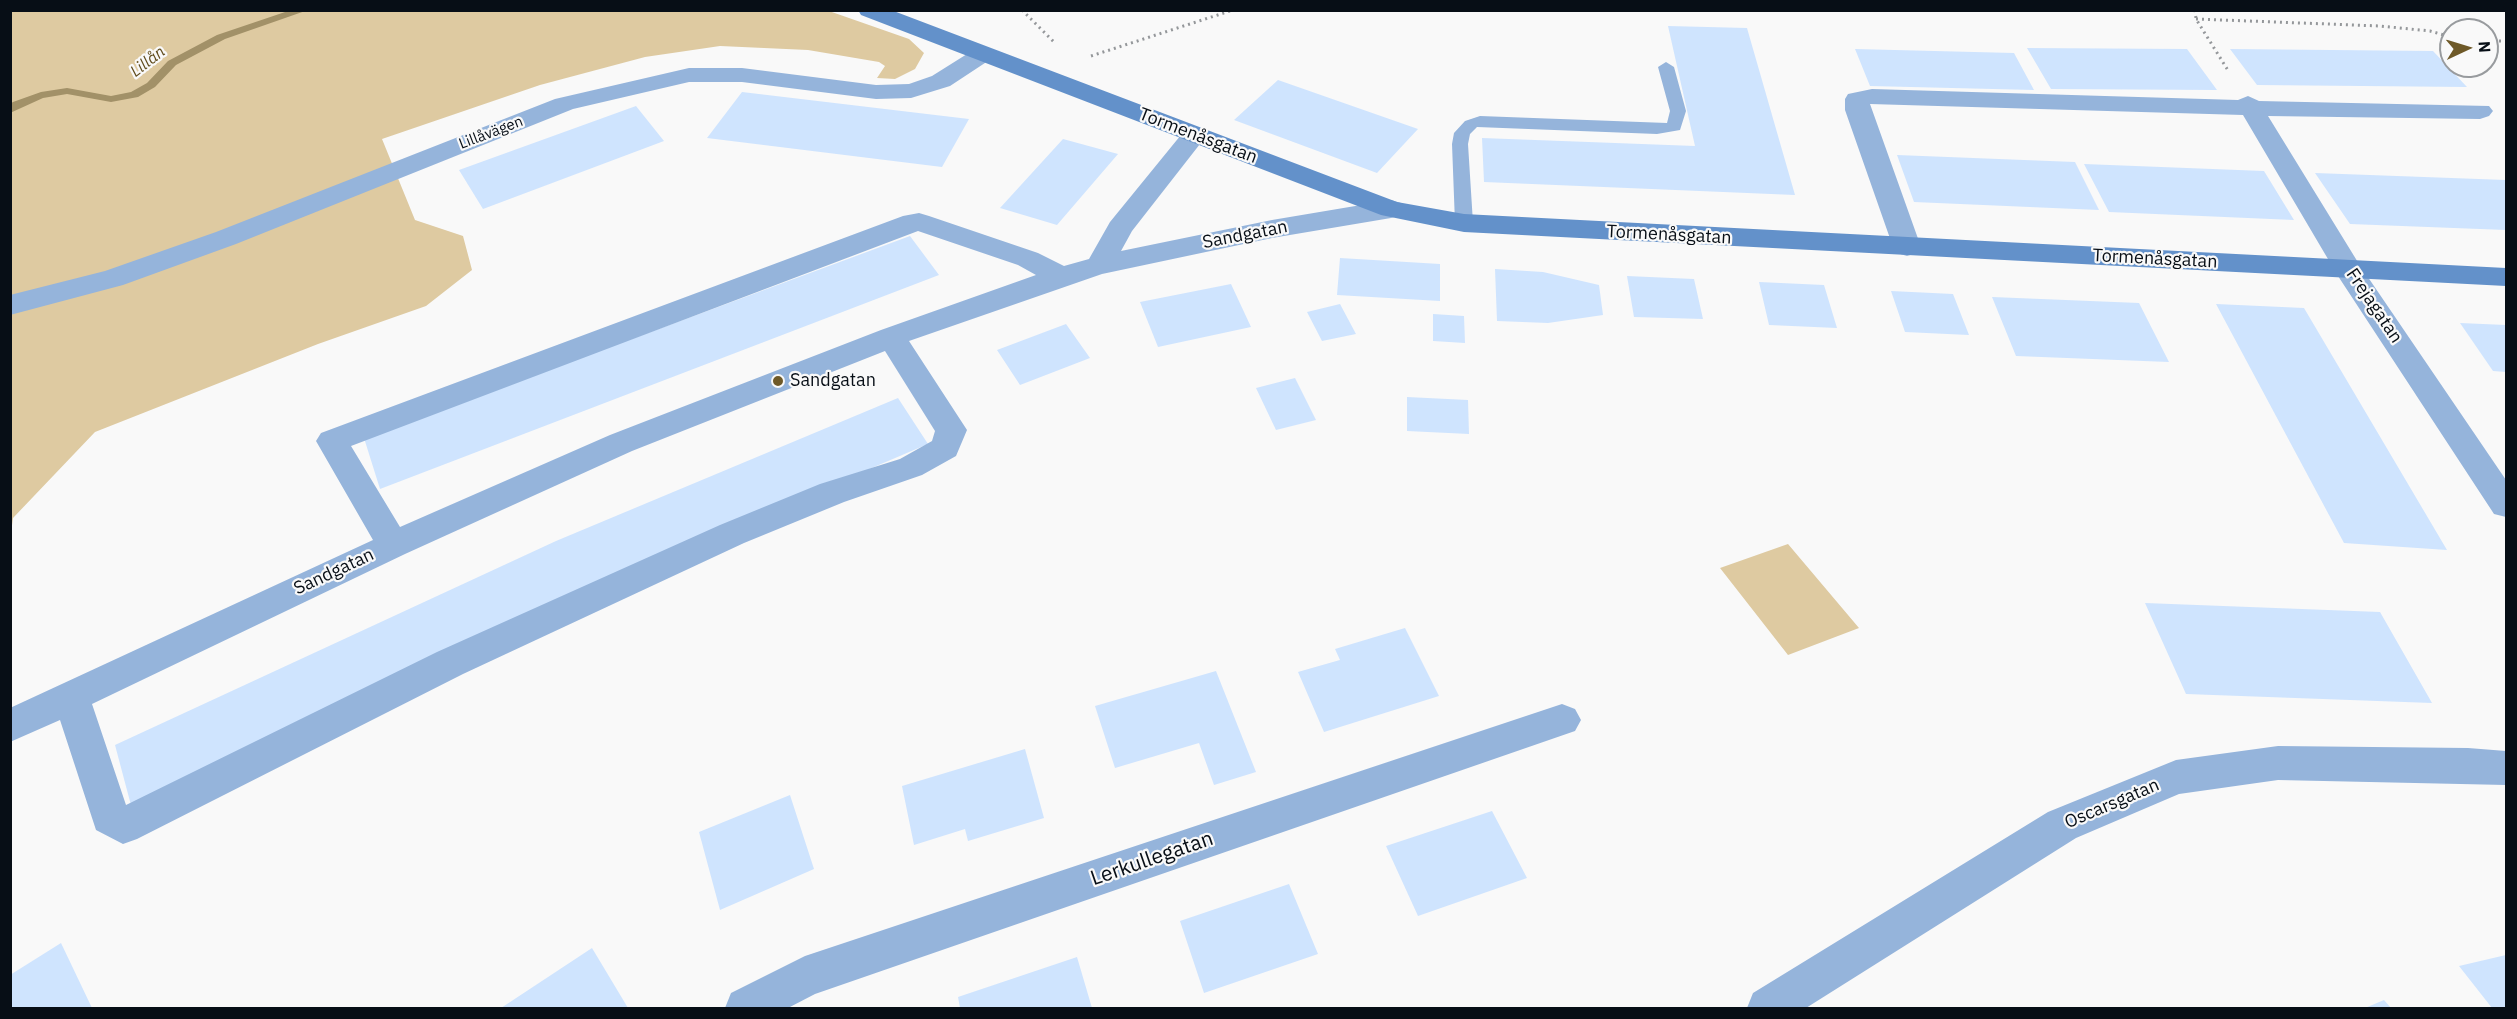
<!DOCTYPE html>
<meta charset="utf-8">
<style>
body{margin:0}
#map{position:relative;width:2517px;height:1019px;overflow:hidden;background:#f9f9f9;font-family:"IBM Plex Sans",sans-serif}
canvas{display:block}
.frame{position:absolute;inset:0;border:12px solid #070e16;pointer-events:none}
.north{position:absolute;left:2439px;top:18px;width:60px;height:60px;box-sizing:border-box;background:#f9f9f9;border:2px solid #989b9e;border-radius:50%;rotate:86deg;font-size:16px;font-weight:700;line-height:24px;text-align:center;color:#070e16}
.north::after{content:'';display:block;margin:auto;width:21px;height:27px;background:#6e5928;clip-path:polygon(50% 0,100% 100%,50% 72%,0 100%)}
</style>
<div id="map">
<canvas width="2517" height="1019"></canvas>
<div class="frame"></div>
<div class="north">N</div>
</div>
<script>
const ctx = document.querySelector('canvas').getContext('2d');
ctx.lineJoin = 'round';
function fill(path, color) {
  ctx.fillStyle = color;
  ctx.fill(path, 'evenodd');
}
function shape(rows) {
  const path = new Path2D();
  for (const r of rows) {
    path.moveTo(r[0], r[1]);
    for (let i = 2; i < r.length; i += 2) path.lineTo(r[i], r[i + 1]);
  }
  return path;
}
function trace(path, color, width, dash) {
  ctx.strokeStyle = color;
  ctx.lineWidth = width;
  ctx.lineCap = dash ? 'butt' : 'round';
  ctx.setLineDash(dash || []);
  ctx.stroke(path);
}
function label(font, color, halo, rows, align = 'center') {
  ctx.font = font + ' "IBM Plex Sans",sans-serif';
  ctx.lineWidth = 4.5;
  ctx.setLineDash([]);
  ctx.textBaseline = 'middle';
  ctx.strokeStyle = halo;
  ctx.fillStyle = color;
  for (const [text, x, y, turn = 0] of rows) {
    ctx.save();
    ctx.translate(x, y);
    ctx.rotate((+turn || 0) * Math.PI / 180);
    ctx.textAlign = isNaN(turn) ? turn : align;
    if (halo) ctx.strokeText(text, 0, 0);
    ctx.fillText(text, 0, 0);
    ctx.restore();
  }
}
fill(shape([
 [11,11,829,11,909,39,924,53,915,69,895,79,877,78,885,66,879,62,808,50,720,46,645,57,540,85,382,139,415,220,463,236,472,270,426,306,318,344,95,432,13,518,11,533],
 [1788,544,1859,628,1788,655,1720,568]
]), '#decaa1');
fill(shape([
 [291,10,308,10,225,39,176,65,155,87,138,97,111,102,67,94,43,98,10,113,10,104,13,102,41,92,67,88,111,96,131,92,147,83,168,61,217,35,291,10]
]), '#a29168');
fill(shape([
 [1668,26,1747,28,1795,195,1484,182,1482,138,1695,146],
 [2027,48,2187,49,2217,90,2051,89],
 [1855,49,2014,53,2034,90,1870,86],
 [2230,49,2433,51,2467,87,2257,85],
 [1278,80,1418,129,1377,173,1234,120],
 [742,92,969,119,942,167,707,138],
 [636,106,664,141,483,209,459,170],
 [1063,139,1118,154,1057,225,1000,208],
 [1897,155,2075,162,2099,210,1914,202],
 [2084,164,2264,171,2294,220,2109,212],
 [2315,173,2506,180,2506,230,2350,224],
 [910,236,939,275,380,489,364,438],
 [1340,258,1440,264,1440,301,1337,295],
 [1495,269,1543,272,1599,285,1603,315,1548,323,1497,321],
 [1627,276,1694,279,1703,319,1634,317],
 [1759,282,1824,285,1837,328,1769,325],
 [1231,284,1251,327,1158,347,1140,302],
 [1891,291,1953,294,1969,335,1905,332],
 [1992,297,2139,303,2169,362,2016,356],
 [1340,304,1356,334,1322,341,1307,312],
 [2216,304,2304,308,2447,550,2344,543],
 [1433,314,1464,316,1465,343,1433,341],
 [2460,323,2506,325,2506,372,2493,371],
 [1066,324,1090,358,1020,385,997,350],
 [1295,378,1316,420,1276,430,1256,388],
 [1407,397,1468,400,1469,434,1407,431],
 [898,398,928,444,712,536,132,809,115,745,556,541],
 [2145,603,2380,612,2432,703,2186,694],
 [1405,628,1439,696,1324,732,1298,672,1340,660,1335,649],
 [1216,671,1256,772,1214,785,1199,743,1115,768,1095,706],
 [1025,749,1044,818,968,841,965,829,914,845,902,786],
 [790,795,814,869,720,910,699,832],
 [1492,811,1527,878,1418,916,1386,846],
 [1289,884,1318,954,1204,993,1180,921],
 [61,943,92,1008,10,1008,10,975],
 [592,948,628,1008,501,1008],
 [2506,955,2506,1008,2492,1008,2459,966],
 [1077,957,1092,1008,960,1008,958,997],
 [2384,1000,2391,1008,2365,1008]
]), '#cfe4fe');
trace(shape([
 [1022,10,1055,43],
 [2195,10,2196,19,2229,72],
 [2196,19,2380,26,2430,31,2451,37],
 [2487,41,2506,41],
 [1091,56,1233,10]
]), '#94979a', 3, [2, 4]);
fill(shape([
 [1666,62,1674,67,1686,111,1680,130,1657,134,1477,127,1470,134,1468,144,1473,223,1470,227,1458,227,1455,223,1452,144,1454,133,1465,121,1480,116,1667,123,1670,111,1658,67,1666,62]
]), '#95b4db');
fill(shape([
 [983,47,991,49,995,54,991,59,950,86,911,98,876,99,742,82,689,82,573,109,236,244,123,285,10,315,10,295,105,271,216,232,555,99,689,68,742,68,876,85,909,84,932,76,975,49,983,47],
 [1872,89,2238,100,2248,96,2259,101,2489,106,2493,111,2489,116,2480,119,2268,116,2359,264,2506,480,2506,517,2494,514,2338,276,2243,115,1870,104,1921,247,1917,253,1907,256,1897,253,1893,247,1845,110,1845,99,1848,94,1872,89],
 [1194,127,1203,130,1207,135,1132,231,1121,251,1272,220,1391,200,1401,203,1405,209,1401,215,1391,218,1272,238,1102,274,909,341,967,430,956,456,922,475,844,502,744,543,463,674,137,839,123,844,96,830,60,720,10,742,10,708,373,540,316,441,321,433,903,216,919,213,929,216,1038,253,1064,266,1089,259,1110,222,1185,130,1194,127],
 [918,231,1018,265,1036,275,881,330,610,435,400,527,351,446,918,231],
 [885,351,935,431,932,441,900,459,820,484,720,525,437,652,126,805,92,704,405,554,632,451,885,351],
 [1562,704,1575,709,1581,720,1575,731,815,994,788,1008,725,1008,731,993,805,956,1562,704],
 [2278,746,2468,748,2506,751,2506,785,2278,780,2179,794,2076,838,1806,1008,1747,1008,1753,993,2048,812,2176,760,2278,746]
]), '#95b4db');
fill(shape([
 [858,10,891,10,1397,202,1464,214,2506,268,2506,286,1464,232,1381,215,861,15,858,10]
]), '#6391ca');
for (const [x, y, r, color] of [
 [778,381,6,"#6e5928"]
]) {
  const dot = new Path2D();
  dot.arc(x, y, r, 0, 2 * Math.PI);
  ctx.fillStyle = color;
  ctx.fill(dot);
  trace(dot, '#f9f9f9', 2);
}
label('15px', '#070e16', '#f9f9f9', [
 ["Lillåvägen",491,133,-21]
]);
label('italic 16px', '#614d1e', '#f9f9f9', [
 ["Lillån",148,62,-38]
]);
label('18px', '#070e16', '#f9f9f9', [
 ["Tormenåsgatan",1198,136,21],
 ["Sandgatan",1245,235,-11],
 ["Tormenåsgatan",1669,235,3],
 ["Tormenåsgatan",2155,259,3],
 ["Frejagatan",2374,306,56],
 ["Sandgatan",334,572,-25],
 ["Oscarsgatan",2112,804,-23]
]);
label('18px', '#070e16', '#f9f9f9', [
 ["Sandgatan",790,381]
], 'left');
label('21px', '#070e16', '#f9f9f9', [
 ["Lerkullegatan",1152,859,-19]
]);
</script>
